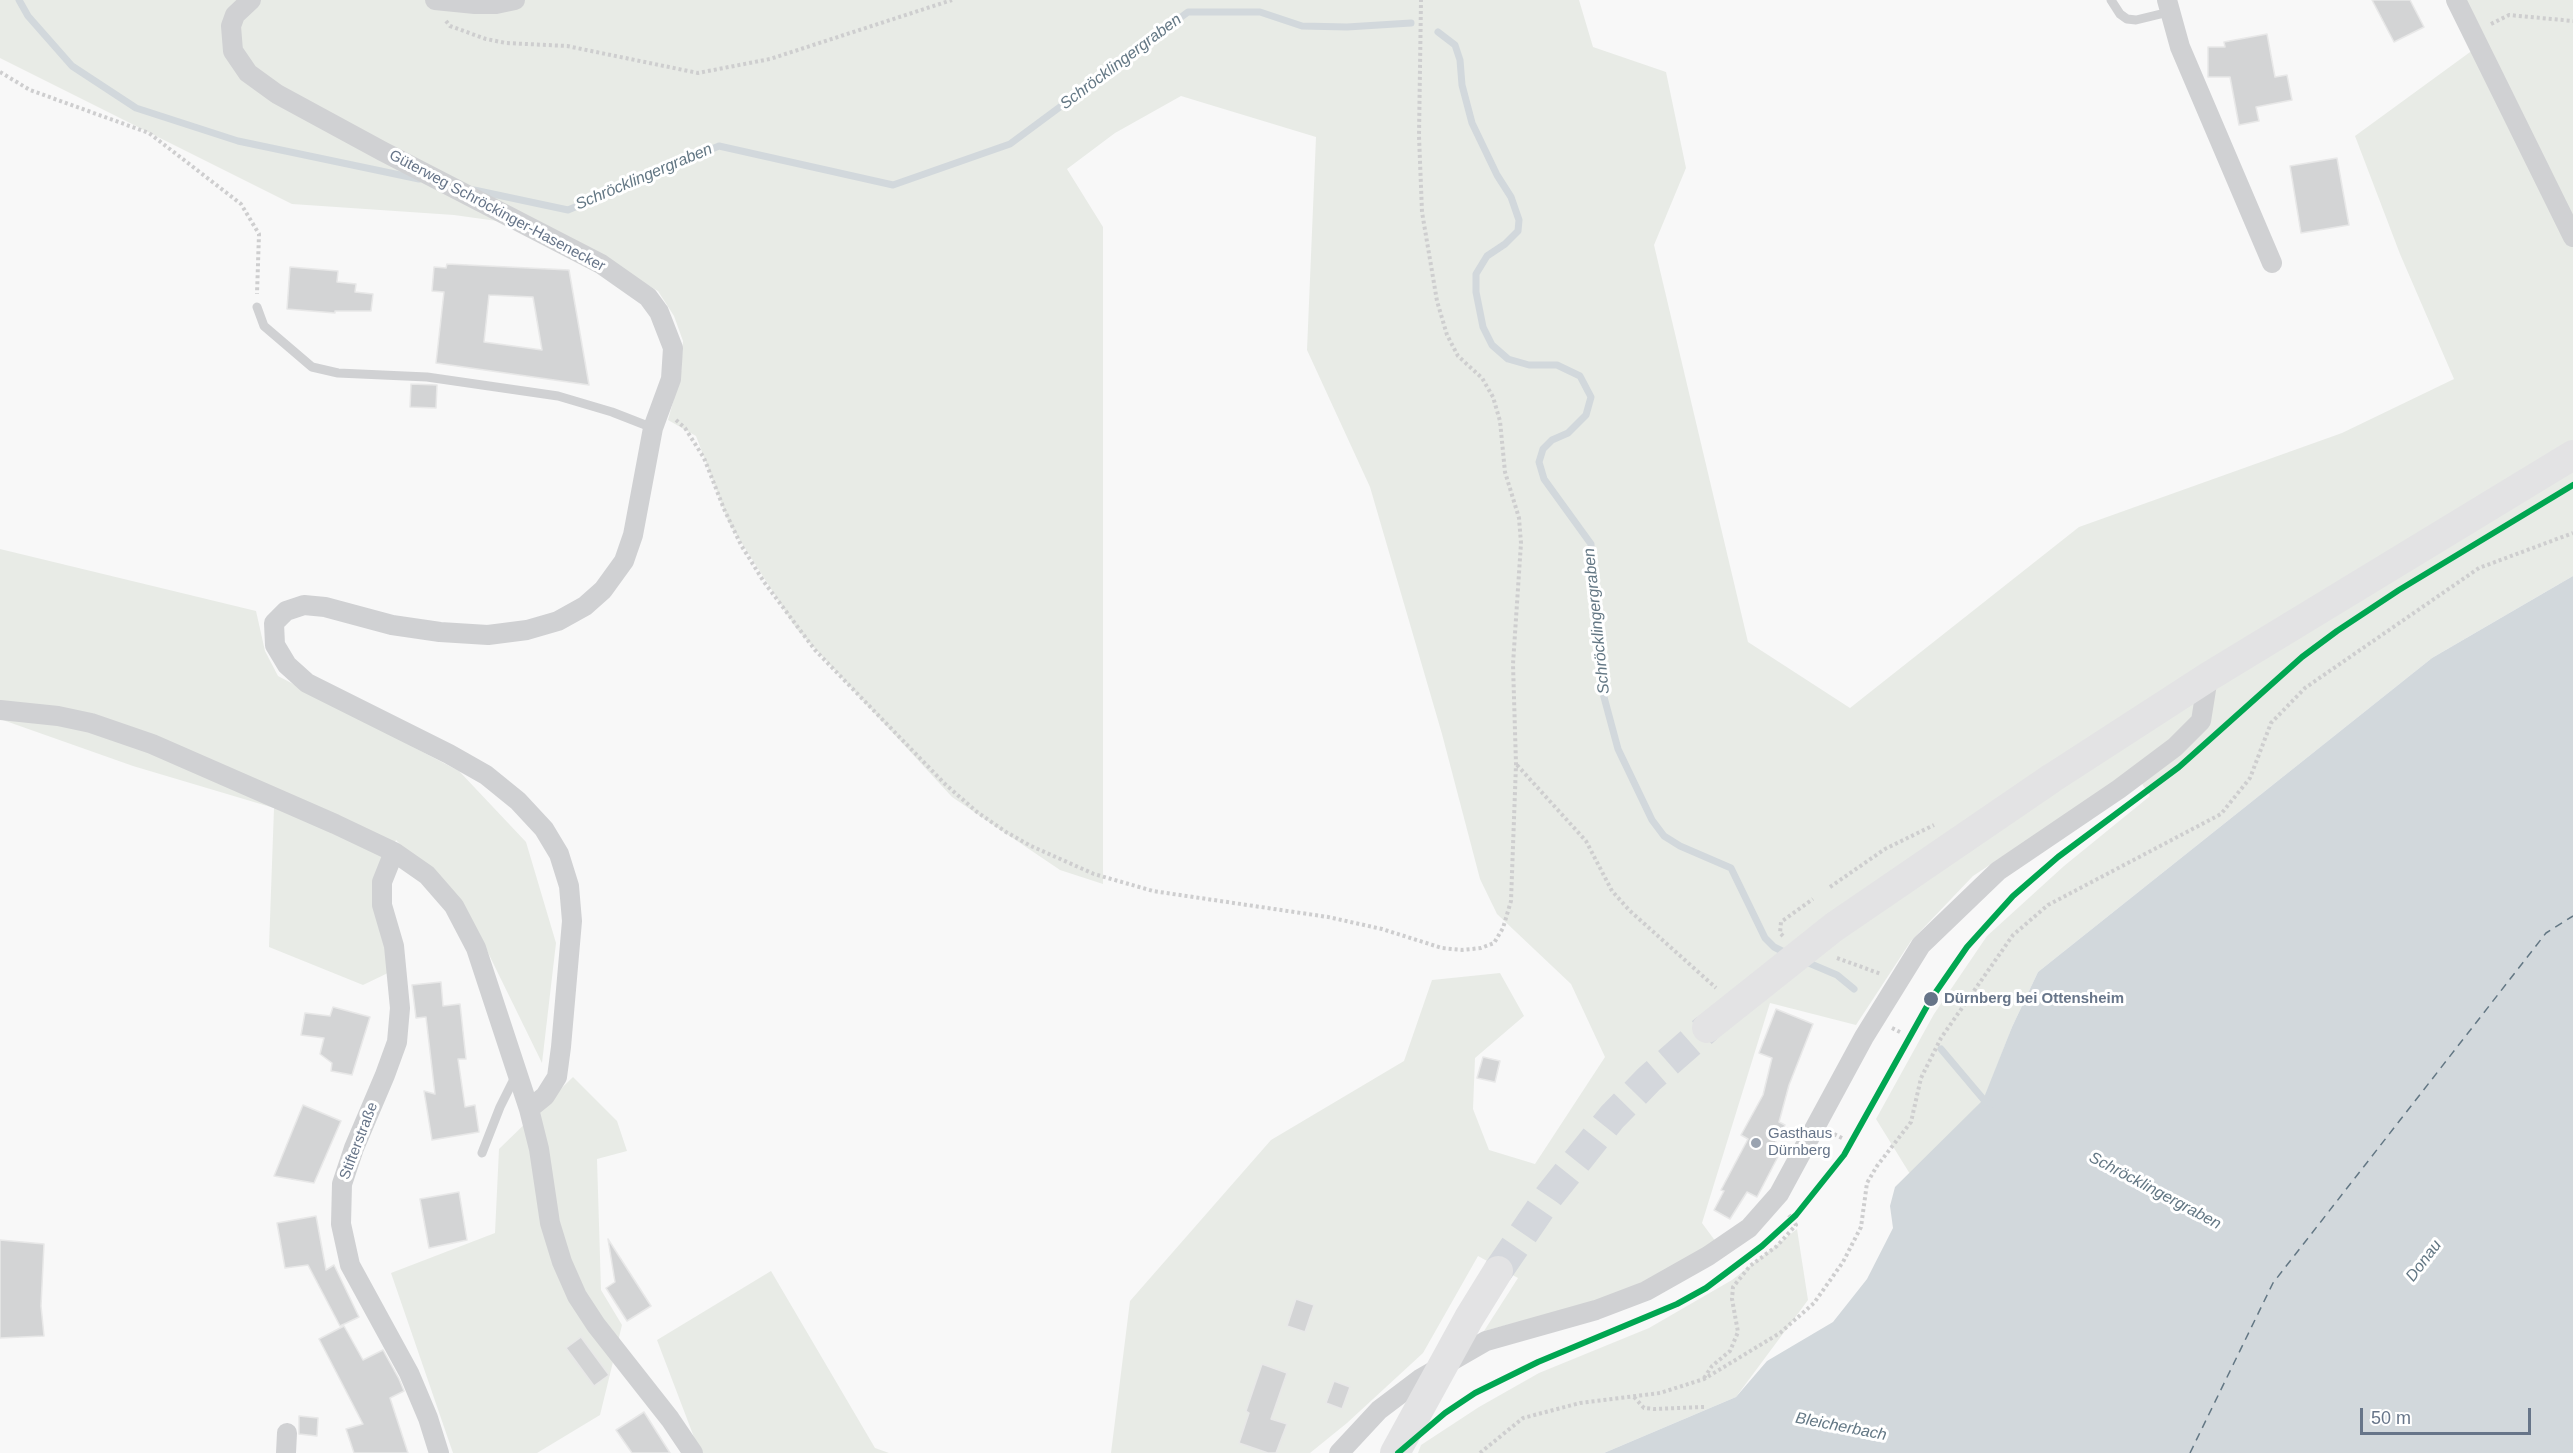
<!DOCTYPE html>
<meta charset="utf-8">
<style>
body{margin:0}
#map{position:relative;width:2573px;height:1453px;overflow:hidden;background:#f8f8f8;font-family:Helvetica,sans-serif}
canvas{display:block}
.scale{position:absolute;left:2360px;top:1408px;width:171px;height:27px;box-sizing:border-box;border:3px solid #677589;border-top:0;padding-left:8px;font-size:18px;line-height:21px;white-space:nowrap;color:#677589;-webkit-text-stroke:4px #fff;paint-order:stroke}
</style>
<div id="map">
<canvas width="2573" height="1453"></canvas>
<div class="scale">50 m</div>
</div>
<script>
const ctx = document.querySelector('canvas').getContext('2d');
ctx.lineJoin = 'round';
function fill(path, color) {
  ctx.fillStyle = color;
  ctx.fill(path, 'evenodd');
}
function shape(rows) {
  const path = new Path2D();
  for (const r of rows) {
    path.moveTo(r[0], r[1]);
    for (let i = 2; i < r.length; i += 2) path.lineTo(r[i], r[i + 1]);
  }
  return path;
}
function trace(path, color, width, dash) {
  ctx.strokeStyle = color;
  ctx.lineWidth = width;
  ctx.lineCap = dash ? 'butt' : 'round';
  ctx.setLineDash(dash || []);
  ctx.stroke(path);
}
function label(font, color, halo, rows, align = 'center') {
  ctx.font = font + ' Helvetica,sans-serif';
  ctx.lineWidth = 6;
  ctx.setLineDash([]);
  ctx.textBaseline = 'middle';
  ctx.strokeStyle = halo;
  ctx.fillStyle = color;
  for (const [text, x, y, turn = 0] of rows) {
    ctx.save();
    ctx.translate(x, y);
    ctx.rotate((+turn || 0) * Math.PI / 180);
    ctx.textAlign = isNaN(turn) ? turn : align;
    if (halo) ctx.strokeText(text, 0, 0);
    ctx.fillText(text, 0, 0);
    ctx.restore();
  }
}
fill(shape([
 [0,0,1579,0,1593,47,1666,72,1686,168,1654,245,1748,642,1850,708,2079,527,2342,433,2454,379,2400,254,2355,136,2477,47,2460,0,2573,0,2573,576,2432,658,2038,972,2012,1027,1984,1100,1910,1174,1876,1119,1934,1014,1987,936,2064,866,2150,796,2133,770,1973,876,1911,941,1856,1025,1770,1003,1702,1223,1716,1242,1640,1285,1595,1302,1484,1331,1518,1278,1478,1256,1423,1353,1347,1423,1310,1453,1111,1453,1130,1301,1271,1140,1404,1061,1432,980,1500,973,1524,1016,1475,1058,1473,1109,1489,1150,1535,1164,1605,1057,1571,984,1497,914,1480,879,1442,734,1370,487,1307,350,1316,137,1181,96,1115,133,1067,169,1103,227,1103,884,1060,870,952,797,796,628,729,523,696,436,668,420,681,373,683,341,674,316,658,291,547,228,454,215,292,204,0,58],
 [0,549,256,611,265,651,278,676,459,771,526,842,556,943,542,1063,472,920,396,840,373,893,390,972,363,985,269,947,274,808,133,766,0,719],
 [573,1077,617,1121,627,1151,597,1159,601,1290,622,1325,600,1415,537,1453,453,1453,391,1273,495,1233,499,1149],
 [1797,1229,1808,1300,1736,1397,1604,1453,1418,1453,1421,1445,1479,1407,1539,1373,1649,1328,1732,1280],
 [771,1271,875,1448,889,1453,700,1453,657,1340]
]), '#e8ebe6');
fill(shape([
 [2573,576,2573,1453,1604,1453,1736,1397,1767,1361,1833,1322,1867,1279,1893,1228,1890,1206,1895,1187,1983,1100,2012,1027,2038,972,2432,658]
]), '#d2d8dc');
trace(shape([
 [19,0,28,16,72,66,136,108,238,141,419,179],
 [1438,32,1455,45,1460,60,1462,85,1472,123,1497,175,1511,197,1519,220,1518,231,1505,244,1487,256,1476,274,1476,292,1483,327,1492,345,1508,359,1529,365,1557,365,1580,376,1591,397,1586,415,1568,433,1552,440,1543,449,1539,462,1544,479,1591,544,1601,686,1618,749,1652,820,1664,836,1680,846,1731,868,1765,938,1774,947,1788,954],
 [474,190,568,210,719,146,893,185,1010,144,1188,12,1260,12,1302,26,1347,27,1411,23],
 [1804,961,1837,975,1854,989],
 [1941,1049,1984,1100,1992,1104]
]), '#d2d8dc', 7);
trace(shape([
 [2190,1453,2273,1283,2546,933,2573,916]
]), '#637784', 1.5, [8, 6]);
const building = shape([
 [2372,0,2410,0,2424,27,2394,42,2372,0],
 [2267,34,2275,77,2287,75,2292,100,2256,107,2259,121,2239,125,2230,77,2208,77,2208,47,2225,47,2224,42,2267,34],
 [2337,158,2349,225,2301,233,2290,166,2337,158],
 [447,264,569,270,589,385,436,363,444,292,432,291,434,267,446,268,447,264],
 [489,295,533,297,542,350,484,342,489,295],
 [290,267,338,271,337,282,356,284,355,292,373,294,371,311,335,311,335,313,287,309,290,267],
 [411,384,437,385,436,408,410,407,411,384],
 [441,982,443,1006,460,1004,466,1059,458,1059,465,1107,475,1105,479,1132,432,1140,424,1091,435,1094,426,1017,416,1018,412,985,441,982],
 [333,1007,370,1017,352,1075,331,1071,332,1063,320,1054,324,1038,301,1035,305,1013,330,1016,333,1007],
 [1776,1009,1813,1024,1789,1085,1779,1122,1785,1125,1775,1143,1783,1147,1757,1197,1747,1192,1730,1219,1714,1210,1724,1191,1721,1190,1748,1139,1741,1135,1763,1095,1772,1058,1759,1053,1776,1009],
 [1483,1057,1500,1061,1495,1082,1477,1078,1483,1057],
 [303,1105,341,1121,314,1183,274,1176,303,1105],
 [459,1192,467,1240,429,1248,420,1199,459,1192],
 [316,1216,326,1270,334,1265,359,1317,340,1326,308,1265,285,1268,277,1223,316,1216],
 [608,1239,651,1306,627,1321,606,1288,615,1282,608,1239],
 [0,1240,44,1244,41,1306,44,1336,0,1338,0,1240],
 [1296,1299,1314,1305,1305,1332,1287,1326,1296,1299],
 [344,1326,363,1360,383,1350,399,1379,404,1391,390,1398,408,1453,354,1453,346,1429,363,1424,319,1339,344,1326],
 [581,1337,609,1375,594,1386,566,1348,581,1337],
 [1262,1364,1287,1373,1271,1419,1287,1424,1276,1453,1268,1453,1239,1443,1249,1413,1246,1411,1262,1364],
 [1334,1381,1350,1387,1342,1409,1326,1403,1334,1381],
 [644,1412,670,1453,632,1453,616,1430,644,1412],
 [299,1416,318,1418,317,1436,299,1434,299,1416]
]);
fill(building, '#d3d4d5');
trace(building, '#e8e8e8', 1.5);
trace(shape([
 [1498,1271,1549,1196,1612,1117,1649,1079,1707,1028]
]), '#d4d7dc', 30, [30, 15]);
trace(shape([
 [446,21,450,26,486,39,506,43,567,46,698,73,770,59,952,0],
 [2491,24,2509,15,2573,21],
 [0,72,30,90,149,133,241,204,259,234,257,294],
 [676,420,685,428,704,458,724,509,741,545,764,582,815,650,945,784,977,812,1006,832,1031,846,1094,874,1153,891,1328,917,1382,929,1442,948,1462,950,1481,948,1494,943,1503,928,1511,901,1516,764,1513,664,1521,543,1519,518,1505,472,1500,421,1493,397,1482,378,1458,356,1447,335,1437,301,1422,212,1419,136,1421,0],
 [1517,765,1586,841,1612,891,1630,911,1716,988],
 [1830,887,1885,849,1934,825],
 [1783,936,1780,933,1781,922,1813,899],
 [1837,958,1881,974],
 [1892,1028,1900,1032],
 [1834,1134,1842,1138],
 [1704,1378,1712,1366,1730,1351,1738,1332,1732,1299,1733,1287,1750,1266,1777,1246,1796,1225,1789,1215],
 [1634,1397,1644,1408,1654,1409,1704,1407],
 [1480,1453,1523,1418,1580,1403,1660,1393,1704,1379,1780,1333,1814,1303,1843,1262,1861,1227,1867,1183,1877,1166,1911,1122,1921,1078,1941,1038,2013,935,2048,905,2221,814,2250,778,2271,723,2305,688,2479,568,2573,533]
]), '#cececf', 4, [3, 3]);
trace(shape([
 [2111,0,2120,14,2127,19,2136,20,2169,12],
 [257,307,264,326,312,367,338,373,427,377,558,396,612,412,653,428],
 [482,1153,500,1107,516,1075]
]), '#d0d1d3', 9);
trace(shape([
 [251,0,235,15,231,26,233,51,248,73,277,94,382,151,601,264,648,297,659,312,673,348,671,379,653,428,633,535,624,561,603,590,585,606,558,621,527,630,488,635,440,632,392,625,325,607,304,605,286,611,274,623,275,645,287,665,307,683,449,754,486,775,518,801,544,829,559,854,569,886,572,921,561,1047,557,1077,545,1096,529,1109],
 [435,0,475,4,496,4,515,0],
 [2167,0,2180,47,2272,263],
 [2456,0,2573,237],
 [0,710,58,716,91,723,152,744,335,824,394,852,427,875,454,906,476,948,529,1109,539,1149,550,1223,562,1262,577,1296,596,1325,670,1419,693,1453],
 [394,852,382,882,382,905,394,946,400,1008,397,1042,385,1075,354,1148,342,1184,341,1224,350,1265,409,1373,428,1418,439,1453],
 [286,1453,287,1433],
 [1339,1453,1379,1410,1420,1379,1486,1341,1596,1310,1646,1291,1708,1256,1749,1228,1779,1194,1864,1037,1921,945,1998,871,2119,789,2175,747,2201,721,2208,677]
]), '#d0d1d3', 20);
trace(shape([
 [1707,1028,1834,927,2052,778,2208,677,2573,455],
 [1395,1453,1469,1318,1498,1271]
]), '#e3e3e4', 30);
trace(shape([
 [1398,1453,1445,1413,1475,1393,1538,1362,1677,1304,1706,1288,1762,1246,1796,1215,1844,1155,1931,999,1967,947,2013,896,2058,857,2179,767,2302,657,2337,631,2399,590,2573,485]
]), '#00a651', 6);
for (const [x, y, r, color] of [
 [1931,999,8,"#677589"],
 [1756,1143,6,"#9aa3b0"]
]) {
  const dot = new Path2D();
  dot.arc(x, y, r, 0, 2 * Math.PI);
  ctx.fillStyle = color;
  ctx.fill(dot);
  trace(dot, '#fff', 2);
}
label('15px', '#677589', '#fff', [
 ["Güterweg Schröckinger-Hasenecker",497,211,28],
 ["Stifterstraße",359,1141,-69]
]);
label('bold 15px', '#677589', '#fff', [
 ["Dürnberg bei Ottensheim",1944,999]
], 'left');
label('15px', '#677589', '#fff', [
 ["Gasthaus",1768,1134],
 ["Dürnberg",1768,1151]
], 'left');
label('italic 16px', '#637784', '#fff', [
 ["Schröcklingergraben",1121,62,-37],
 ["Schröcklingergraben",644,177,-23],
 ["Schröcklingergraben",1597,621,-96],
 ["Schröcklingergraben",2155,1191,28],
 ["Donau",2424,1261,-53],
 ["Bleicherbach",1841,1427,11]
]);
</script>
